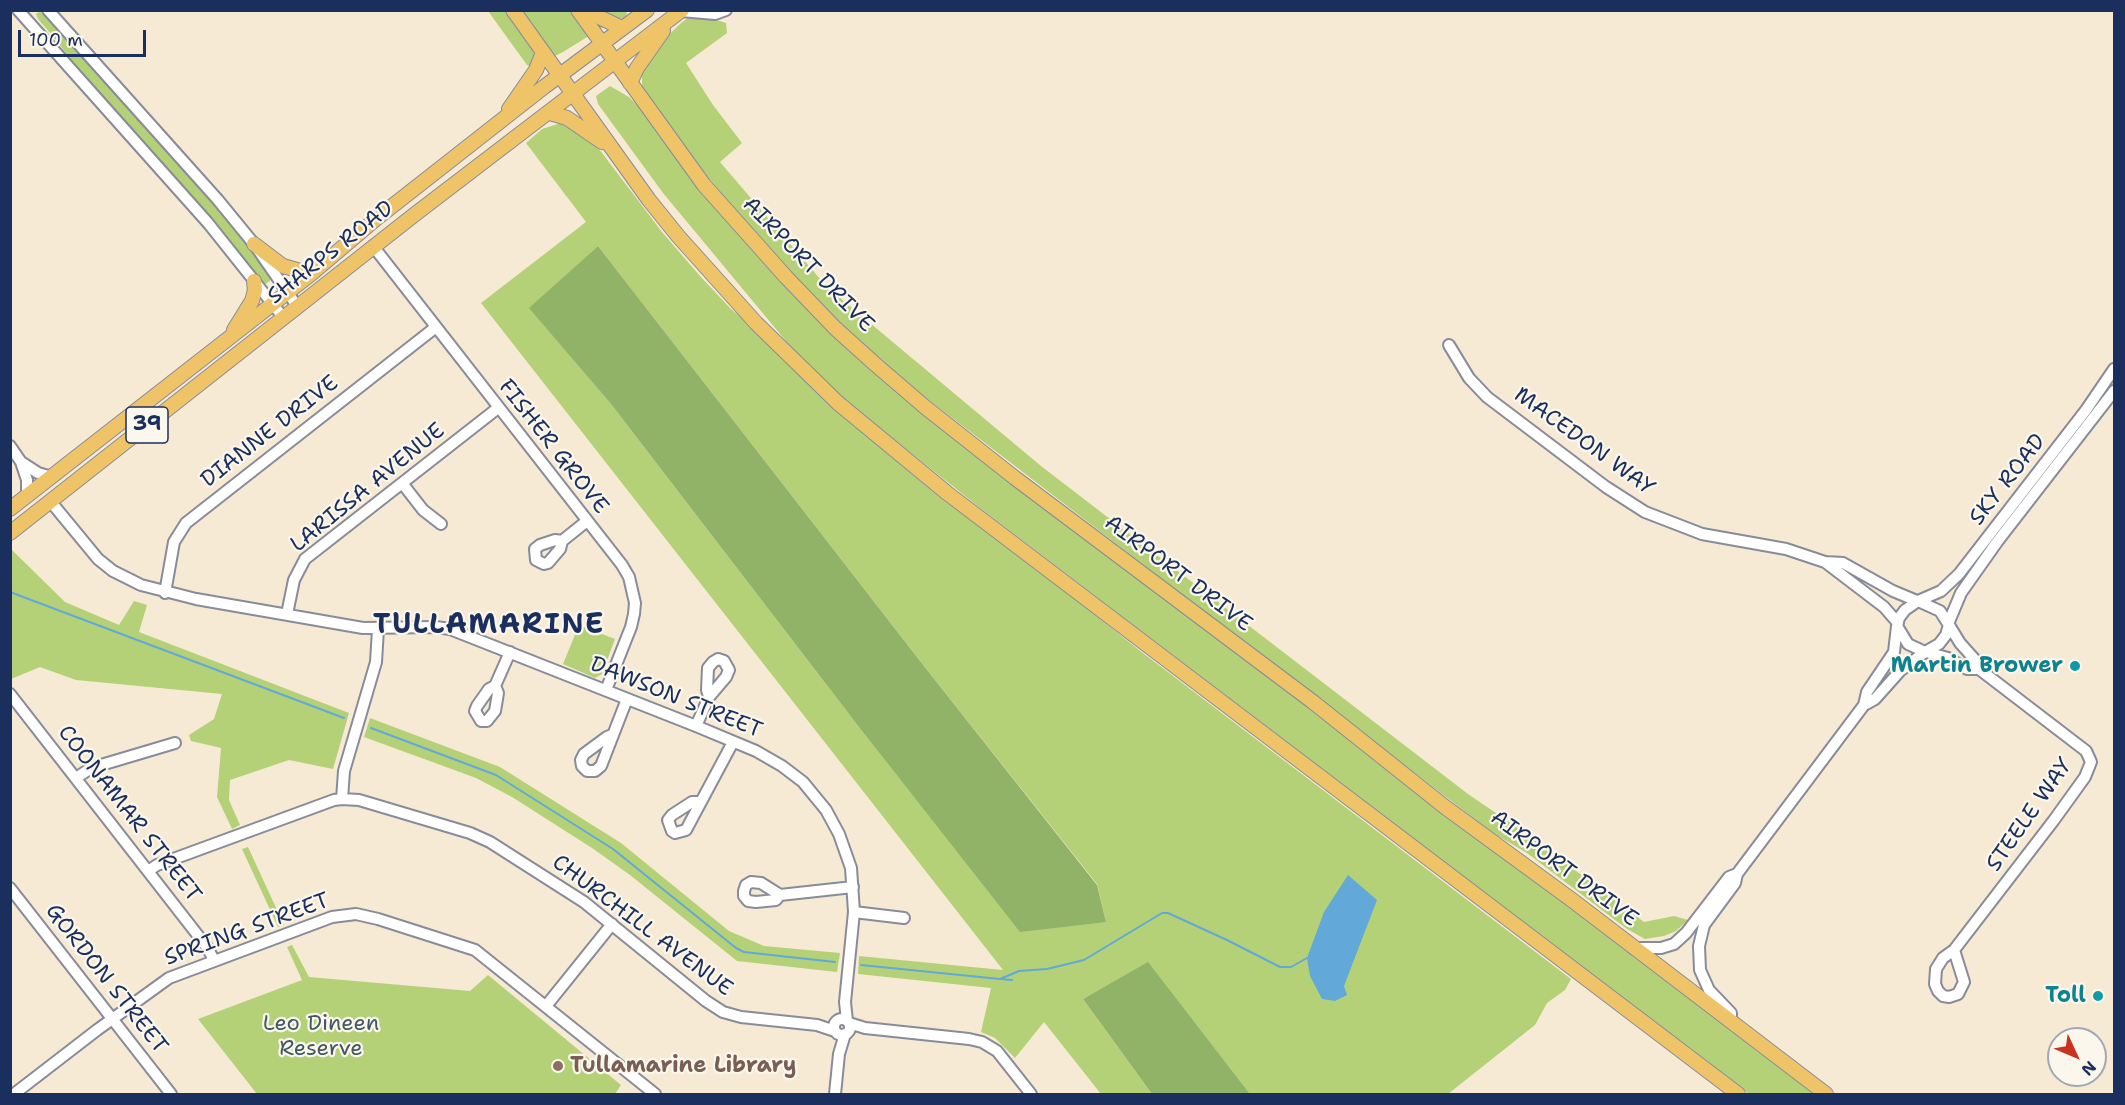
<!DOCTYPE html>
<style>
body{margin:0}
#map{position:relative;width:2125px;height:1105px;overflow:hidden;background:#f6ead5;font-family:"Shantell Sans",sans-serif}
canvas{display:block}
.frame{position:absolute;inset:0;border:12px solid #1b2f5e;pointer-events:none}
.north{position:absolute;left:2047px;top:1027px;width:60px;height:60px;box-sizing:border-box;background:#fbf7ec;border:2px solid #a1a7b3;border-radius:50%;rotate:134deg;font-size:16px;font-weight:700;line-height:24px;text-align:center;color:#1b2f5e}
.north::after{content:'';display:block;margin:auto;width:21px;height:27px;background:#c8321e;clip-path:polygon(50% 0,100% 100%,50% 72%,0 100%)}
.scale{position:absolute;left:18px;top:30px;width:128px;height:27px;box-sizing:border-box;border:3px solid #1b2f5e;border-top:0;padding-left:8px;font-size:18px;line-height:21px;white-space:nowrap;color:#1b2f5e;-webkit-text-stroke:4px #fbf7ec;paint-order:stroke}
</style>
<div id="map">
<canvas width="2125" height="1105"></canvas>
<div class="frame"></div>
<div class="north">N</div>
<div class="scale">100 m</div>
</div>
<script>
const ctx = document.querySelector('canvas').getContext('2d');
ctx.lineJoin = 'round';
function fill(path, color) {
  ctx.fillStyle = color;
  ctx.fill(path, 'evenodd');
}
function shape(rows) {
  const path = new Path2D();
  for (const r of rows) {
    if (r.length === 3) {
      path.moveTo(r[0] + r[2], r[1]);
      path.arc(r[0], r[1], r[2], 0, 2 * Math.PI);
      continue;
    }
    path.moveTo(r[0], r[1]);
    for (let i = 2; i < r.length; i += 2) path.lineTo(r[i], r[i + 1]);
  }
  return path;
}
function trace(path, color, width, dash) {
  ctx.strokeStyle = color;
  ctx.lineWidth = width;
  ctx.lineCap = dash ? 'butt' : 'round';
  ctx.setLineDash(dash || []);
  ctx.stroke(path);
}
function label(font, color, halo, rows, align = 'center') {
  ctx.font = font + ' "Shantell Sans",sans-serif';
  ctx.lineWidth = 4.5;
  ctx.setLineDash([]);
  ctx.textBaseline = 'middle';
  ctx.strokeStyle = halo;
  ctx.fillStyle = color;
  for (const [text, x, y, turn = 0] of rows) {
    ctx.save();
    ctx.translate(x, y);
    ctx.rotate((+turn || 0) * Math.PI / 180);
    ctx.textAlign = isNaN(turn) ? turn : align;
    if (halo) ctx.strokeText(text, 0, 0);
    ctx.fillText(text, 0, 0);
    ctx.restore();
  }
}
fill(shape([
 [626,10,627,14,625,18,616,19,563,52,532,67,527,65,488,11],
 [39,12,44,13,226,217,275,277,264,285,215,224,77,68,57,41,38,19,36,14],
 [689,17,711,18,726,23,727,33,686,63,713,105,742,143,720,162,827,287,1041,466,1468,794,1531,837,1644,922,1674,916,1688,920,1676,931,1664,936,1645,939,1627,929,1527,853,1493,833,912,387,836,319,771,253,703,171,647,96,642,86,642,72,655,48,681,23],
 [610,86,629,97,641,109,828,326,1818,1094,1749,1094,984,511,852,406,800,358,663,193,598,104,596,96],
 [561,123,575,127,596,145,662,232,700,276,730,308,756,330,845,418,938,496,1045,575,1139,650,1571,979,1565,990,1547,1003,1535,1025,1448,1094,1250,1094,1148,963,1083,999,1152,1094,1101,1094,1044,1022,1015,1058,995,1038,981,1032,991,988,858,974,859,956,1003,970,481,303,586,222,526,143,542,129],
 [598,246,920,661,1097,884,1106,922,849,714,611,404,530,308],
 [12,550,65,602,119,625,134,601,147,605,139,632,349,713,333,769,289,760,230,780,229,800,240,825,232,829,217,797,221,748,191,741,189,735,214,719,222,694,76,680,40,667,11,679],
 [579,625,615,639,602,674,595,678,563,664],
 [370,718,500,767,621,843,729,931,764,946,840,953,837,972,737,961,630,875,592,848,512,797,476,778,364,737],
 [248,847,284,925,278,927,242,849],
 [292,945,309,977,470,991,488,975,621,1085,615,1094,257,1094,198,1019,302,980,287,947]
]), '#b5d177');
fill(shape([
 [598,246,920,661,1097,885,1106,922,1020,932,849,714,611,404,529,308],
 [1148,962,1250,1094,1152,1094,1083,999]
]), '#90b368');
fill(shape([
 [1348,875,1377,900,1344,986,1347,995,1335,1001,1322,999,1310,976,1307,958,1324,912]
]), '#62a8d8');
trace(shape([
 [10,592,344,718],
 [371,728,496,775,613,849,736,948,744,952,835,962],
 [861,965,1000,979,1019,971,1047,969,1084,960,1162,913,1168,913,1227,940,1280,967,1291,967,1307,958],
 [1000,979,1012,980]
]), '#62a8d8', 2);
const minor = shape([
 [18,10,208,223,283,317],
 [48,10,218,200,254,244,297,306],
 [681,11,715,14,726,10],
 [373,246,622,565,629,577,635,603,634,614,631,627,606,690],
 [1449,345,1469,378,1487,397,1606,487,1645,512,1702,534,1786,549,1825,562,1843,563,1893,591,1917,601],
 [10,446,21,462,27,480,27,496],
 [21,462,38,473,52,477],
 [402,483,423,510,441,524],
 [51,502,98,559,113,571,141,585,196,599,363,628,436,627,450,629,696,726,756,751,782,766,803,782,826,810,839,834,851,868,854,912,845,1002,847,1021],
 [562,541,555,540,540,545,535,549,536,560,544,564,548,563,560,549,562,541,587,521],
 [1825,562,1884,607,1898,623],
 [165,593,174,542,186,523,436,327],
 [1918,601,1941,591,1959,574,2086,410,2114,369],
 [1918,601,1940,611,1949,625,1946,635,1939,644,1925,652,1908,644,1897,626,1899,618,1905,610,1918,601],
 [287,614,294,580,305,559,498,408],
 [1948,624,1961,593,1997,542,2114,391],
 [1949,625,1960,643,1977,662,1979,669],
 [1926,652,1948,658,1967,669,1979,669,2086,751,2091,762,2085,777,2054,820,1954,950,1943,958,1936,969,1935,984,1938,991,1943,996,1949,997,1958,994,1964,982,1954,950],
 [495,686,498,693,495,711,487,721,481,721,475,711,477,706,489,689,495,686,510,652],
 [10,694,207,947,214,960],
 [1864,705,1875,699,1900,671,1925,652],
 [696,726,709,697,726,677,729,670,724,661,718,659,713,662,708,668,707,690,709,697],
 [612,735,607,737,584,754,581,760,582,766,587,771,595,771,601,766,627,699],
 [76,778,91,768,175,743],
 [342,799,344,771,376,662,378,629],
 [700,802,692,802,672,815,668,820,672,831,675,833,686,830,733,742],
 [148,871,157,865,334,800,342,799,359,800,470,833,490,842,584,902,706,1001,723,1012,741,1017,817,1025,835,1031],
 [10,888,171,1094],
 [780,895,761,883,751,882,746,885,744,891,744,896,748,901,756,902,776,900,780,895,853,887],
 [854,912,904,918],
 [1633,948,1661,948,1674,944,1686,933,1729,877,1737,874],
 [546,1006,612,924],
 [842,1027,8],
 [1731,1022,1731,1013,1709,990,1700,970,1699,946,1704,925,1735,883,1737,874,1864,705,1867,692,1894,652,1897,626],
 [849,1023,865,1028,969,1039,982,1042,997,1051,1031,1094],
 [14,1094,97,1030,169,978,332,917,356,914,378,919,475,950,655,1094],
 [835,1094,839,1054,845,1034]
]);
const major = shape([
 [513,10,649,200,678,236,756,323,838,403,947,493,1738,1094],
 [578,10,704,185,786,277,835,328,876,365,925,407,1015,478,1313,702,1445,807,1572,900,1826,1094],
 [591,10,601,18,622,28],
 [630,83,637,68,663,31],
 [509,109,536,70,543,52],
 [550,113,567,118,602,142],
 [254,244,283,266,311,274],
 [234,330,252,301,255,290,254,281],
 [10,509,311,274,377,218,544,87,647,10],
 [10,533,414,215,682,10]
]);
trace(minor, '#888c9a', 14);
trace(major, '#888c9a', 16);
trace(minor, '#fff', 10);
trace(major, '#efc469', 14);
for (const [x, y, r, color] of [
 [2075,666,6,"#0f9aa8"],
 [2098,996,6,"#0f9aa8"],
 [558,1066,6,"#8d6e63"]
]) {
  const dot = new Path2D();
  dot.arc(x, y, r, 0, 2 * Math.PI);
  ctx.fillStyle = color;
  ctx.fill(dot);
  trace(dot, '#fbf7ec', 2);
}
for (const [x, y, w] of [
 [147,425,42]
]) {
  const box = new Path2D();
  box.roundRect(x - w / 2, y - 18, w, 36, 4.5);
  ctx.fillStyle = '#fbf7ec';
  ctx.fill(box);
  trace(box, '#1b2f5e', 1.5);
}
label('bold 21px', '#1b2f5e', null, [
 ["39",147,425]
]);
label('22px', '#1b2f5e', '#fbf7ec', [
 ["SHARPS ROAD",331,253,-38],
 ["AIRPORT DRIVE",808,265,46],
 ["DIANNE DRIVE",270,432,-38],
 ["MACEDON WAY",1584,442,36],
 ["FISHER GROVE",553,447,52],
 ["SKY ROAD",2008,480,-52],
 ["LARISSA AVENUE",368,488,-39],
 ["AIRPORT DRIVE",1178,574,37],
 ["DAWSON STREET",676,698,22],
 ["COONAMAR STREET",129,814,52],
 ["STEELE WAY",2030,815,-55],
 ["AIRPORT DRIVE",1564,869,37],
 ["CHURCHILL AVENUE",642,926,37],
 ["SPRING STREET",247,930,-20],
 ["GORDON STREET",106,979,52]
]);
label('bold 22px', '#0d838f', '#fbf7ec', [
 ["Martin Brower",2063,666],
 ["Toll",2086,996]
], 'right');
label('22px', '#425864', '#fbf7ec', [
 ["Leo Dineen",321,1024],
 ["Reserve",321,1049]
]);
label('bold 22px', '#785e54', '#fbf7ec', [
 ["Tullamarine Library",570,1066]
], 'left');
ctx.letterSpacing = '1.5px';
label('bold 28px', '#1b2f5e', '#fbf7ec', [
 ["TULLAMARINE",489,626]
]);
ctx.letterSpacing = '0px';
</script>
